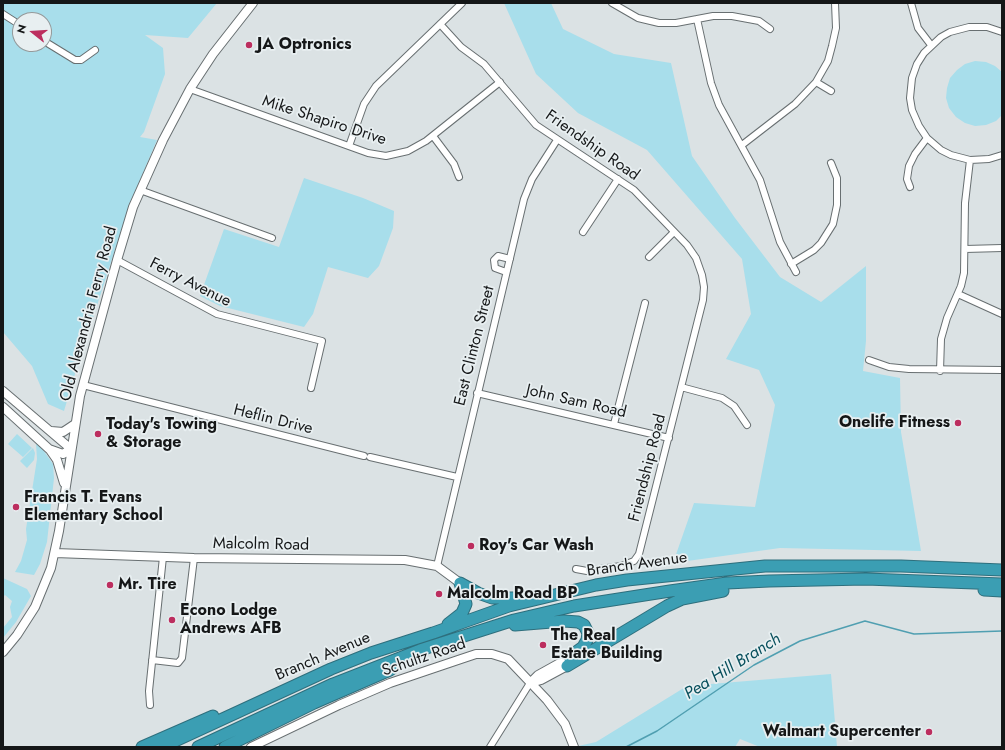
<!DOCTYPE html>
<style>
body{margin:0}
#map{position:relative;width:1005px;height:750px;overflow:hidden;background:#dbe2e4;font-family:Jost,sans-serif}
canvas{display:block}
.frame{position:absolute;inset:0;border:4px solid #151718;pointer-events:none}
.north{position:absolute;left:12px;top:12px;width:40px;height:40px;box-sizing:border-box;background:#e8eff1;border:1px solid #94999a;border-radius:50%;rotate:287deg;font-size:11px;font-weight:700;line-height:16px;text-align:center;color:#151718}
.north::after{content:'';display:block;margin:auto;width:14px;height:18px;background:#bc2e5f;clip-path:polygon(50% 0,100% 100%,50% 72%,0 100%)}
</style>
<div id="map">
<canvas width="1005" height="750"></canvas>
<div class="frame"></div>
<div class="north">N</div>
</div>
<script>
const ctx = document.querySelector('canvas').getContext('2d');
ctx.lineJoin = 'round';
function fill(path, color) {
  ctx.fillStyle = color;
  ctx.fill(path, 'evenodd');
}
function shape(rows) {
  const path = new Path2D();
  for (const r of rows) {
    path.moveTo(r[0], r[1]);
    for (let i = 2; i < r.length; i += 2) path.lineTo(r[i], r[i + 1]);
  }
  return path;
}
function trace(path, color, width, dash) {
  ctx.strokeStyle = color;
  ctx.lineWidth = width;
  ctx.lineCap = dash ? 'butt' : 'round';
  ctx.setLineDash(dash || []);
  ctx.stroke(path);
}
function label(font, color, halo, rows, align = 'center') {
  ctx.font = font + ' Jost,sans-serif';
  ctx.lineWidth = 3.5;
  ctx.setLineDash([]);
  ctx.textBaseline = 'middle';
  ctx.strokeStyle = halo;
  ctx.fillStyle = color;
  for (const [text, x, y, turn = 0] of rows) {
    ctx.save();
    ctx.translate(x, y);
    ctx.rotate((+turn || 0) * Math.PI / 180);
    ctx.textAlign = isNaN(turn) ? turn : align;
    if (halo) ctx.strokeText(text, 0, 0);
    ctx.fillText(text, 0, 0);
    ctx.restore();
  }
}
fill(shape([
 [3,3,217,3,188,38,145,35,163,48,165,74,144,132,140,137,157,140,129,206,74,377,64,411,48,404,32,366,3,332],
 [20,20,44,20,44,44,20,44],
 [504,3,551,3,563,29,614,54,671,63,692,156,735,218,780,277,821,302,866,266,866,341,863,371,900,378,901,432,921,551,780,548,673,563,694,503,755,507,775,405,759,370,726,359,751,314,742,259,647,150,578,113,536,74],
 [975,61,986,62,995,66,1002,72,1002,115,996,121,986,125,975,126,965,123,956,117,949,108,946,98,947,88,950,78,957,70,965,64],
 [304,178,363,198,394,211,393,228,379,266,368,278,328,267,313,314,304,327,220,306,200,296,224,229,279,247],
 [17,434,32,448,23,457,8,444],
 [36,444,41,447,53,464,54,478,47,542,40,564,34,575,15,572,21,561,27,540,26,529,37,459],
 [33,448,35,453,34,460,27,468,20,461],
 [3,578,27,589,31,596,16,622,3,638,3,628,12,617,10,607,12,601,5,595,3,597],
 [831,674,837,747,760,747,740,739,735,747,574,747,596,742,687,686]
]), '#a8deeb');
trace(shape([
 [626,747,657,731,754,665,800,641,865,621,914,634,1002,631]
]), '#509fb1', 1.5);
const street = shape([
 [612,3,638,18,659,23,676,23,713,16,732,16,759,21,770,29],
 [911,3,918,28,931,45],
 [3,14,20,25],
 [697,19,711,83,719,105,760,180,780,242,796,272],
 [440,24,461,47,484,64,536,125,634,190,687,245,696,258,702,275,704,287,703,300,639,554,634,561,621,566,587,571,576,569],
 [1002,32,987,27,969,27,950,32,941,37,924,53,917,64,912,78,910,98,912,110,919,126,927,138,941,150,951,155,970,160,989,159,1002,155],
 [44,41,75,60,81,60,95,50],
 [816,82,831,91],
 [190,89,368,153,386,156,408,151,426,141,500,82],
 [433,136,454,164,459,177],
 [742,145,795,104,816,82,828,61,832,46,836,28,835,3],
 [349,146,364,104,376,86,462,3],
 [910,187,907,179,909,166,915,154,927,138],
 [140,190,272,238],
 [583,232,618,179],
 [965,249,1002,248],
 [649,257,674,232],
 [117,260,217,314,322,341,311,388],
 [791,264,814,250,821,243,833,224,837,205,837,178,831,163],
 [506,272,495,268,494,260,498,256,510,259],
 [958,294,1002,314],
 [869,360,889,367,909,369,1002,370],
 [940,371,941,339,947,318,961,286,964,273,965,203,970,160],
 [83,385,364,456],
 [681,387,722,398,734,406,747,425],
 [477,393,669,438],
 [614,424,645,303],
 [370,457,457,477],
 [437,566,524,199,532,179,557,140],
 [152,660,178,663,182,658,194,558],
 [150,705,149,691,163,557],
 [490,747,530,683]
]);
const secondary = shape([
 [3,391,71,449,63,454,49,449,3,407],
 [51,431,63,432,75,424],
 [50,450,57,460,64,483],
 [55,553,194,558,405,560,437,566,460,583],
 [3,652,17,635,35,607,51,568,59,531,80,396,117,260,133,207,163,140,190,89,213,54,253,3],
 [530,683,538,675,565,660],
 [531,683,541,680,567,666],
 [251,747,339,705,390,683,461,659,476,654,492,654,508,659,547,700,565,724,574,747]
]);
const highway = shape([
 [460,583,478,593,492,598,520,598],
 [984,590,1002,591],
 [448,624,462,613,466,604,460,583],
 [515,625,564,621,578,622,584,625,588,633,587,640,583,647,569,657],
 [567,666,667,606,682,599,723,591],
 [142,747,213,716],
 [162,747,331,669,371,653,433,633,509,606,596,585,627,580,765,566,901,566,1002,570],
 [198,747,333,684,420,650,514,620,574,606,670,591,727,583,769,581,866,579,1002,584],
 [225,747,314,703,390,670,403,661]
]);
trace(street, '#686f71', 8);
trace(secondary, '#686f71', 10);
trace(highway, '#2e6f7d', 13);
trace(street, '#fff', 6);
trace(secondary, '#fff', 8);
trace(highway, '#3b9eb3', 11);
for (const [x, y, r, color] of [
 [249,45,4,"#bc2e5f"],
 [958,423,4,"#bc2e5f"],
 [98,434,4,"#bc2e5f"],
 [16,507,4,"#bc2e5f"],
 [471,546,4,"#bc2e5f"],
 [110,585,4,"#bc2e5f"],
 [439,594,4,"#bc2e5f"],
 [172,620,4,"#bc2e5f"],
 [543,645,4,"#bc2e5f"],
 [929,732,4,"#bc2e5f"]
]) {
  const dot = new Path2D();
  dot.arc(x, y, r, 0, 2 * Math.PI);
  ctx.fillStyle = color;
  ctx.fill(dot);
  trace(dot, '#e8eff1', 1.5);
}
label('bold 16px', '#151718', '#e8eff1', [
 ["JA Optronics",257,45],
 ["Onelife Fitness",950,423,"right"],
 ["Today's Towing",106,425],
 ["& Storage",106,443],
 ["Francis T. Evans",24,498],
 ["Elementary School",24,516],
 ["Roy's Car Wash",479,546],
 ["Mr. Tire",118,585],
 ["Malcolm Road BP",447,594],
 ["Econo Lodge",180,611],
 ["Andrews AFB",180,629],
 ["The Real",551,636],
 ["Estate Building",551,654],
 ["Walmart Supercenter",921,732,"right"]
], 'left');
label('16px', '#151718', '#e8eff1', [
 ["Mike Shapiro Drive",324,121,18],
 ["Friendship Road",592,146,35],
 ["Ferry Avenue",190,283,27],
 ["Old Alexandria Ferry Road",89,314,-75],
 ["East Clinton Street",475,346,-76],
 ["John Sam Road",576,402,13],
 ["Heflin Drive",273,420,14],
 ["Friendship Road",648,468,-76],
 ["Malcolm Road",261,545,1],
 ["Branch Avenue",637,565,-8],
 ["Branch Avenue",323,657,-23],
 ["Schultz Road",424,658,-19]
]);
label('italic 17px', '#09505d', '#e8eff1', [
 ["Pea Hill Branch",733,667,-32]
]);
</script>
